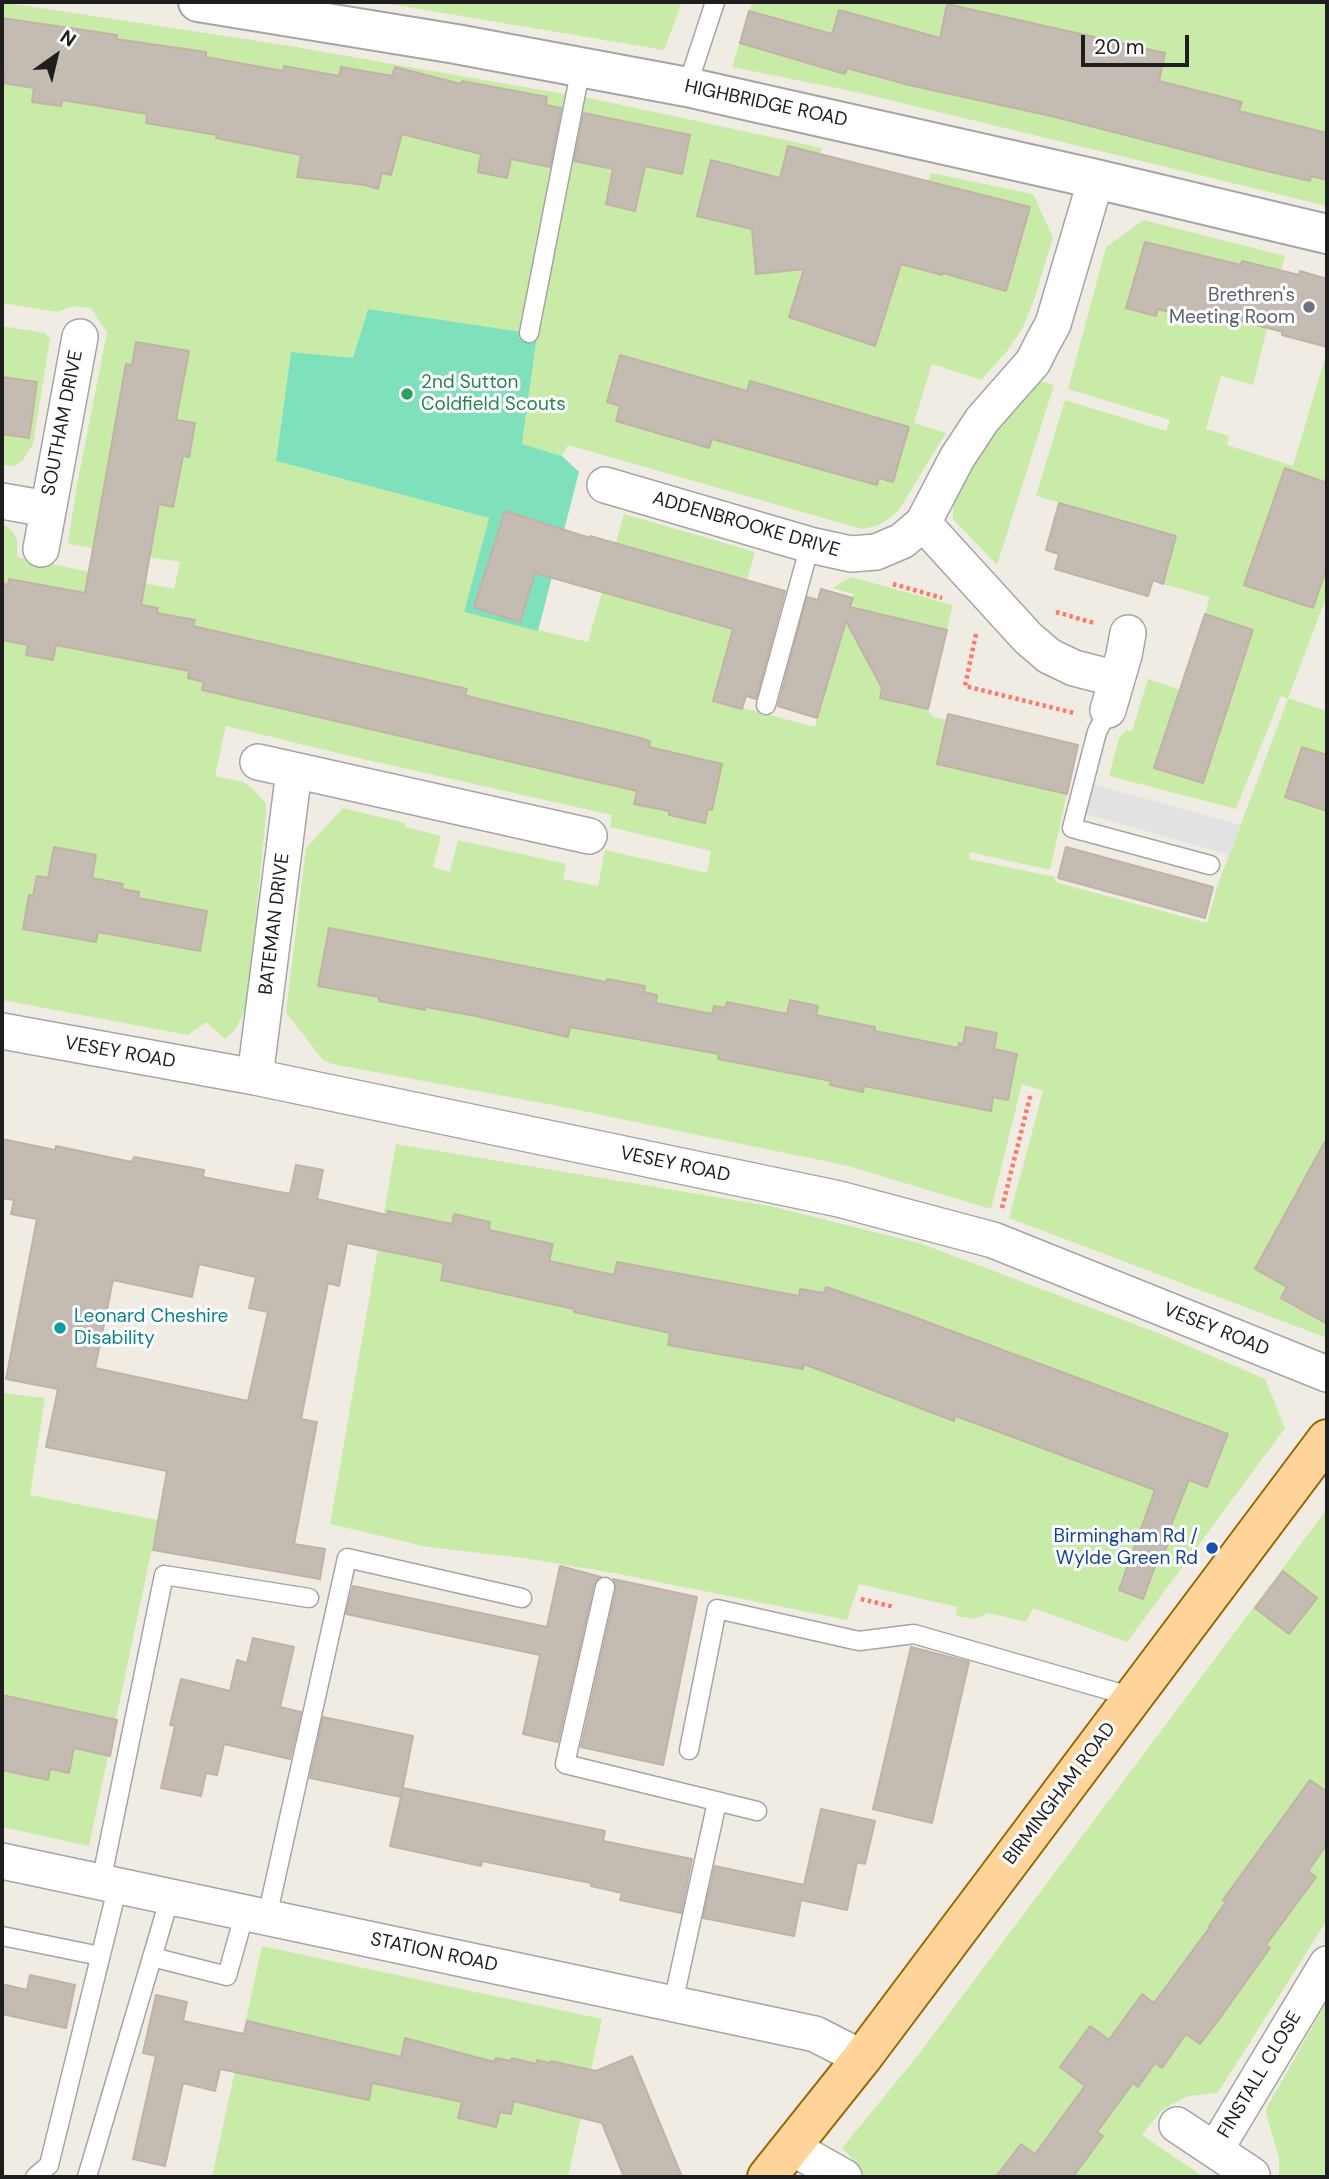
<!DOCTYPE html>
<style>
body{margin:0}
#map{position:relative;width:1329px;height:2179px;overflow:hidden;background:#f0ece4;font-family:"DM Sans",sans-serif}
canvas{display:block}
.frame{position:absolute;inset:0;border:4px solid #1e1e1e;pointer-events:none}
.north{position:absolute;left:21px;top:21px;width:70px;height:70px;-webkit-text-stroke:5px #fff;paint-order:stroke;rotate:34deg;font-size:19px;font-weight:700;line-height:28px;text-align:center;color:#1e1e1e}
.north::after{content:'';display:block;margin:auto;width:24px;height:32px;background:#1e1e1e;clip-path:polygon(50% 0,100% 100%,50% 72%,0 100%)}
.scale{position:absolute;left:1081px;top:35px;width:108px;height:32px;box-sizing:border-box;border:4px solid #1e1e1e;border-top:0;padding-left:9px;font-size:21px;line-height:24px;white-space:nowrap;color:#1e1e1e;-webkit-text-stroke:5px #fff;paint-order:stroke}
</style>
<div id="map">
<canvas width="1329" height="2179"></canvas>
<div class="frame"></div>
<div class="north">N</div>
<div class="scale">20 m</div>
</div>
<script>
const ctx = document.querySelector('canvas').getContext('2d');
ctx.lineJoin = 'round';
function fill(path, color) {
  ctx.fillStyle = color;
  ctx.fill(path, 'evenodd');
}
function shape(rows) {
  const path = new Path2D();
  for (const r of rows) {
    path.moveTo(r[0], r[1]);
    for (let i = 2; i < r.length; i += 2) path.lineTo(r[i], r[i + 1]);
  }
  return path;
}
function trace(path, color, width, dash) {
  ctx.strokeStyle = color;
  ctx.lineWidth = width;
  ctx.lineCap = dash ? 'butt' : 'round';
  ctx.setLineDash(dash || []);
  ctx.stroke(path);
}
function label(font, color, halo, rows, align = 'center') {
  ctx.font = font + ' "DM Sans",sans-serif';
  ctx.lineWidth = 6;
  ctx.setLineDash([]);
  ctx.textBaseline = 'middle';
  ctx.strokeStyle = halo;
  ctx.fillStyle = color;
  for (const [text, x, y, turn = 0] of rows) {
    ctx.save();
    ctx.translate(x, y);
    ctx.rotate((+turn || 0) * Math.PI / 180);
    ctx.textAlign = isNaN(turn) ? turn : align;
    if (halo) ctx.strokeText(text, 0, 0);
    ctx.fillText(text, 0, 0);
    ctx.restore();
  }
}
fill(shape([
 [2,2,284,45,570,95,522,333,368,309,353,359,291,352,276,461,489,518,464,612,588,642,624,514,755,552,713,700,815,727,853,599,853,594,832,588,851,577,953,605,947,630,899,619,880,698,928,710,933,717,947,720,937,764,1067,794,1050,870,970,852,969,859,1055,877,1055,882,1207,923,1217,887,1288,699,1281,696,1236,809,1109,776,1119,738,1127,730,1132,731,1148,679,1228,706,1253,630,1205,614,1210,597,1163,584,1176,536,1036,496,1065,400,1166,431,1170,420,1068,389,1106,247,1144,220,1285,256,1253,385,1221,376,1206,429,1229,436,1227,445,1293,466,1327,351,1327,595,1288,698,1327,711,1327,1338,1009,1218,1043,1091,1022,1084,991,1209,848,1166,558,1106,332,1064,323,1060,286,1013,306,848,343,808,405,823,405,827,441,836,433,867,450,872,458,840,566,864,563,879,598,886,605,850,707,873,711,851,610,827,612,815,363,759,226,726,215,776,243,782,252,788,266,804,266,816,247,1007,235,1030,225,1039,206,1022,188,1035,2,1000,2,522,12,531,17,539,17,557,174,589,180,562,68,544,76,490,107,333,91,308,73,306,57,312,2,303],
 [378,2,682,2,664,50],
 [752,2,1327,2,1327,206,856,92,732,67],
 [584,97,822,148,802,234,814,237,789,317,874,345,931,173,1033,194,1053,237,1034,300,1023,327,1008,350,981,380,932,364,914,423,946,433,905,500,898,511,888,519,876,526,862,529,568,445,562,456,522,444,537,336],
 [2,326,45,333,50,339,33,444,23,460,14,466,2,465],
 [1041,381,1054,385,997,565,953,519,953,505,972,466,996,430],
 [396,1144,770,1206,922,1244,1158,1333,1265,1379,1285,1428,1127,1642,1033,1608,1026,1622,988,1613,975,1619,956,1616,957,1607,859,1584,847,1620,619,1574,524,1558,428,1547,330,1524],
 [2,1393,45,1398,30,1495,158,1520,89,1846,2,1827],
 [1327,1509,1327,1920,1221,2088,1216,2093,1189,2096,1172,2104,1161,2111,1142,2135,1204,2177,863,2177,856,2162,842,2148,919,2054],
 [262,1946,602,2019,568,2177,212,2177],
 [1327,2001,1327,2177,1279,2177,1279,2158,1266,2113,1267,2107]
]), '#c9eba8');
fill(shape([
 [580,117,537,336,522,444,562,456,579,472,538,631,464,612,489,518,276,461,291,352,353,358,368,309,522,332]
]), '#7fe1bc');
fill(shape([
 [1092,784,1241,825,1230,855,1083,813]
]), '#e2e2e2');
const building = shape([
 [947,4,1165,53,1159,81,1242,102,1239,111,1327,133,1327,180,1311,176,1310,181,1262,170,1051,116,909,85,847,68,845,74,740,43,749,11,832,34,839,10,940,38,947,4],
 [2,18,117,35,116,39,206,52,206,57,283,71,284,66,339,76,341,67,392,76,395,67,461,84,462,81,547,97,546,105,561,108,550,167,511,159,507,178,478,172,481,154,402,134,391,175,382,173,378,189,365,185,297,177,301,155,216,138,217,135,146,123,147,114,62,100,61,106,32,102,34,88,3,83,6,69,2,68,2,18],
 [584,113,690,135,682,174,645,166,635,211,606,204,613,169,574,161,584,113],
 [788,146,1030,207,1006,291,943,273,942,275,901,264,875,346,789,317,804,269,756,274,752,229,697,216,711,160,780,178,788,146],
 [1145,242,1241,265,1242,261,1299,275,1300,271,1327,279,1327,347,1282,335,1283,332,1222,316,1220,325,1158,309,1156,316,1126,308,1145,242],
 [136,342,189,351,176,420,195,423,189,457,183,456,173,507,159,504,141,605,158,608,157,613,195,620,193,626,467,689,465,695,475,698,629,735,650,741,649,747,722,764,712,810,708,809,705,823,669,815,669,811,634,804,637,791,202,690,204,682,188,678,189,671,56,645,53,660,26,655,28,645,2,640,2,583,8,585,9,579,85,593,126,364,132,365,136,342],
 [620,355,747,391,750,381,909,427,893,482,879,478,877,485,712,439,709,448,616,421,620,406,607,402,620,355],
 [2,377,37,382,29,438,2,434,2,377],
 [1285,468,1327,483,1327,567,1313,608,1244,585,1285,468],
 [1059,503,1176,536,1163,584,1153,580,1148,596,1055,569,1059,554,1046,550,1059,503],
 [505,511,590,538,590,536,785,591,756,699,746,696,742,709,713,701,733,629,535,573,520,622,474,607,505,511],
 [821,589,853,598,850,607,947,630,928,709,880,698,882,688,846,621,817,718,778,706,807,597,818,600,821,589],
 [1205,614,1253,630,1203,783,1154,768,1205,614],
 [948,714,1078,745,1067,794,937,764,948,714],
 [1302,747,1327,755,1327,811,1285,797,1302,747],
 [54,847,96,855,92,878,123,884,122,889,139,892,138,898,207,911,200,951,98,932,96,942,23,929,29,895,33,896,37,876,48,878,54,847],
 [1066,847,1213,887,1205,918,1058,878,1066,847],
 [329,928,606,982,607,979,645,986,644,992,657,995,656,1003,712,1014,714,1006,725,1008,727,1002,787,1014,790,1000,818,1006,816,1015,875,1027,875,1031,958,1048,959,1043,963,1044,966,1027,997,1033,994,1049,1017,1054,1008,1100,993,1097,991,1111,864,1086,863,1092,830,1085,831,1081,718,1059,719,1054,570,1027,568,1037,476,1016,425,1007,425,1010,379,1001,379,997,318,986,329,928],
 [1327,1138,1327,1324,1281,1298,1287,1287,1255,1269,1327,1138],
 [2,1139,55,1150,56,1146,132,1162,134,1157,204,1170,203,1177,290,1194,296,1165,323,1170,317,1199,387,1215,388,1211,452,1224,454,1214,490,1222,489,1230,553,1244,549,1261,614,1275,617,1262,799,1296,800,1289,824,1293,826,1287,906,1314,1228,1434,1207,1487,1189,1480,1168,1533,1171,1534,1160,1566,1156,1564,1143,1599,1119,1590,1155,1490,994,1430,955,1416,954,1421,804,1364,803,1369,668,1345,670,1333,574,1312,574,1309,441,1280,444,1263,347,1243,339,1286,328,1283,301,1419,317,1422,294,1544,325,1549,320,1579,153,1550,167,1471,46,1447,58,1389,6,1379,37,1219,11,1214,14,1200,2,1198,2,1139],
 [199,1264,256,1277,249,1308,268,1312,248,1401,95,1368,113,1280,192,1297,199,1264],
 [560,1566,601,1577,594,1584,558,1742,523,1734,540,1655,346,1614,353,1586,547,1627,560,1566],
 [1283,1571,1317,1598,1289,1634,1255,1608,1283,1571],
 [613,1579,697,1597,663,1765,581,1747,616,1590,613,1579],
 [253,1638,294,1647,280,1707,301,1712,290,1759,224,1744,217,1775,206,1773,201,1796,161,1788,175,1726,170,1725,181,1679,230,1691,237,1660,247,1663,253,1638],
 [911,1647,969,1662,932,1823,873,1809,911,1647],
 [2,1695,117,1720,110,1756,74,1748,69,1773,50,1769,48,1780,2,1770,2,1695],
 [323,1717,413,1736,401,1797,310,1778,323,1717],
 [1310,1780,1327,1792,1327,1844,1308,1871,1316,1877,1266,1945,1270,1948,1217,2022,1200,2044,1186,2034,1162,2068,1155,2063,1138,2087,1133,2083,1097,2132,1103,2136,1073,2177,996,2177,1021,2144,1035,2154,1085,2086,1060,2067,1090,2026,1109,2040,1142,1994,1154,2003,1210,1927,1209,1926,1226,1902,1223,1900,1310,1780],
 [403,1788,605,1831,603,1841,692,1859,681,1913,620,1900,622,1893,591,1886,591,1883,482,1861,481,1866,390,1846,403,1788],
 [821,1809,875,1821,865,1864,857,1862,847,1910,801,1900,794,1936,703,1918,715,1866,804,1885,821,1809],
 [30,1975,75,1985,66,2028,2,2014,2,1984,27,1990,30,1975],
 [156,1995,187,2002,183,2021,244,2034,247,2021,401,2057,405,2038,494,2062,496,2058,511,2061,512,2058,536,2064,537,2060,550,2063,551,2061,596,2071,632,2056,682,2177,624,2177,602,2123,514,2101,511,2114,500,2112,496,2127,458,2118,462,2102,372,2083,369,2100,220,2069,215,2091,183,2083,165,2166,133,2159,156,2056,143,2053,156,1995]
]);
fill(building, '#c4bbb3');
trace(building, '#c2b2a6', 2);
const service = shape([
 [687,87,715,2],
 [529,333,581,67],
 [766,705,810,545],
 [1108,710,1097,732,1072,828,1210,865],
 [605,1587,565,1764,757,1811],
 [689,1750,717,1609,859,1641,914,1634,1133,1697],
 [101,1882,164,1575,309,1598],
 [267,1917,347,1558,522,1598],
 [2,1936,100,1956],
 [152,1957,227,1976,245,1912],
 [673,2003,717,1802],
 [35,2177,49,2165,118,1885],
 [87,2177,170,1897]
]);
const minor = shape([
 [605,485,810,545,851,554,876,552,902,541,923,523,1028,638,1049,656,1074,668,1117,679],
 [2,501,47,509],
 [923,523,957,458,982,420,1033,362,1042,344,1053,324,1096,179],
 [41,549,80,337],
 [1108,710,1124,655,1128,633],
 [258,762,589,836],
 [2,1031,255,1077,839,1199,993,1240,1327,1374],
 [255,1077,294,771],
 [2,1861,815,2034,862,2058],
 [1177,2125,1252,2175],
 [791,2147,844,2177],
 [1215,2150,1327,1964]
]);
const tertiary = shape([
 [198,2,456,44,687,87,1096,179,1327,234]
]);
const primary = shape([
 [767,2177,862,2058,1327,1439]
]);
trace(service, '#a5a5a5', 21);
trace(minor, '#a5a5a5', 38);
trace(tertiary, '#a5a5a5', 42);
trace(primary, '#996700', 42);
trace(shape([
 [893,584,942,598],
 [1056,612,1094,623],
 [976,634,965,686,1074,713],
 [1002,1208,1031,1093],
 [861,1599,894,1607]
]), '#fe7867', 4.5, [3.5, 3.5]);
trace(service, '#fff', 18);
trace(minor, '#fff', 35);
trace(tertiary, '#fff', 38);
trace(primary, '#ffd49a', 38);
for (const [x, y, r, color] of [
 [1309,307,7,"#6b7280"],
 [407,394,7,"#2e9e5b"],
 [60,1328,7,"#0f9aa8"],
 [1212,1548,7,"#1a4fb4"]
]) {
  const dot = new Path2D();
  dot.arc(x, y, r, 0, 2 * Math.PI);
  ctx.fillStyle = color;
  ctx.fill(dot);
  trace(dot, '#fff', 2.5);
}
label('19px', '#1e1e1e', '#fff', [
 ["HIGHBRIDGE ROAD",766,104,12],
 ["SOUTHAM DRIVE",63,423,-79],
 ["ADDENBROOKE DRIVE",746,525,16],
 ["BATEMAN DRIVE",275,924,-83],
 ["VESEY ROAD",120,1053,10],
 ["VESEY ROAD",675,1165,12],
 ["VESEY ROAD",1216,1330,22],
 ["BIRMINGHAM ROAD",1060,1794,-53],
 ["STATION ROAD",434,1953,12],
 ["FINSTALL CLOSE",1260,2075,-59]
]);
label('19px', '#5b616d', '#fff', [
 ["Brethren's",1295,296],
 ["Meeting Room",1295,318]
], 'right');
label('19px', '#27864d', '#fff', [
 ["2nd Sutton",421,383],
 ["Coldfield Scouts",421,405]
], 'left');
label('19px', '#0d838f', '#fff', [
 ["Leonard Cheshire",74,1317],
 ["Disability",74,1339]
], 'left');
label('19px', '#164399', '#fff', [
 ["Birmingham Rd /",1198,1537],
 ["Wylde Green Rd",1198,1559]
], 'right');
</script>
